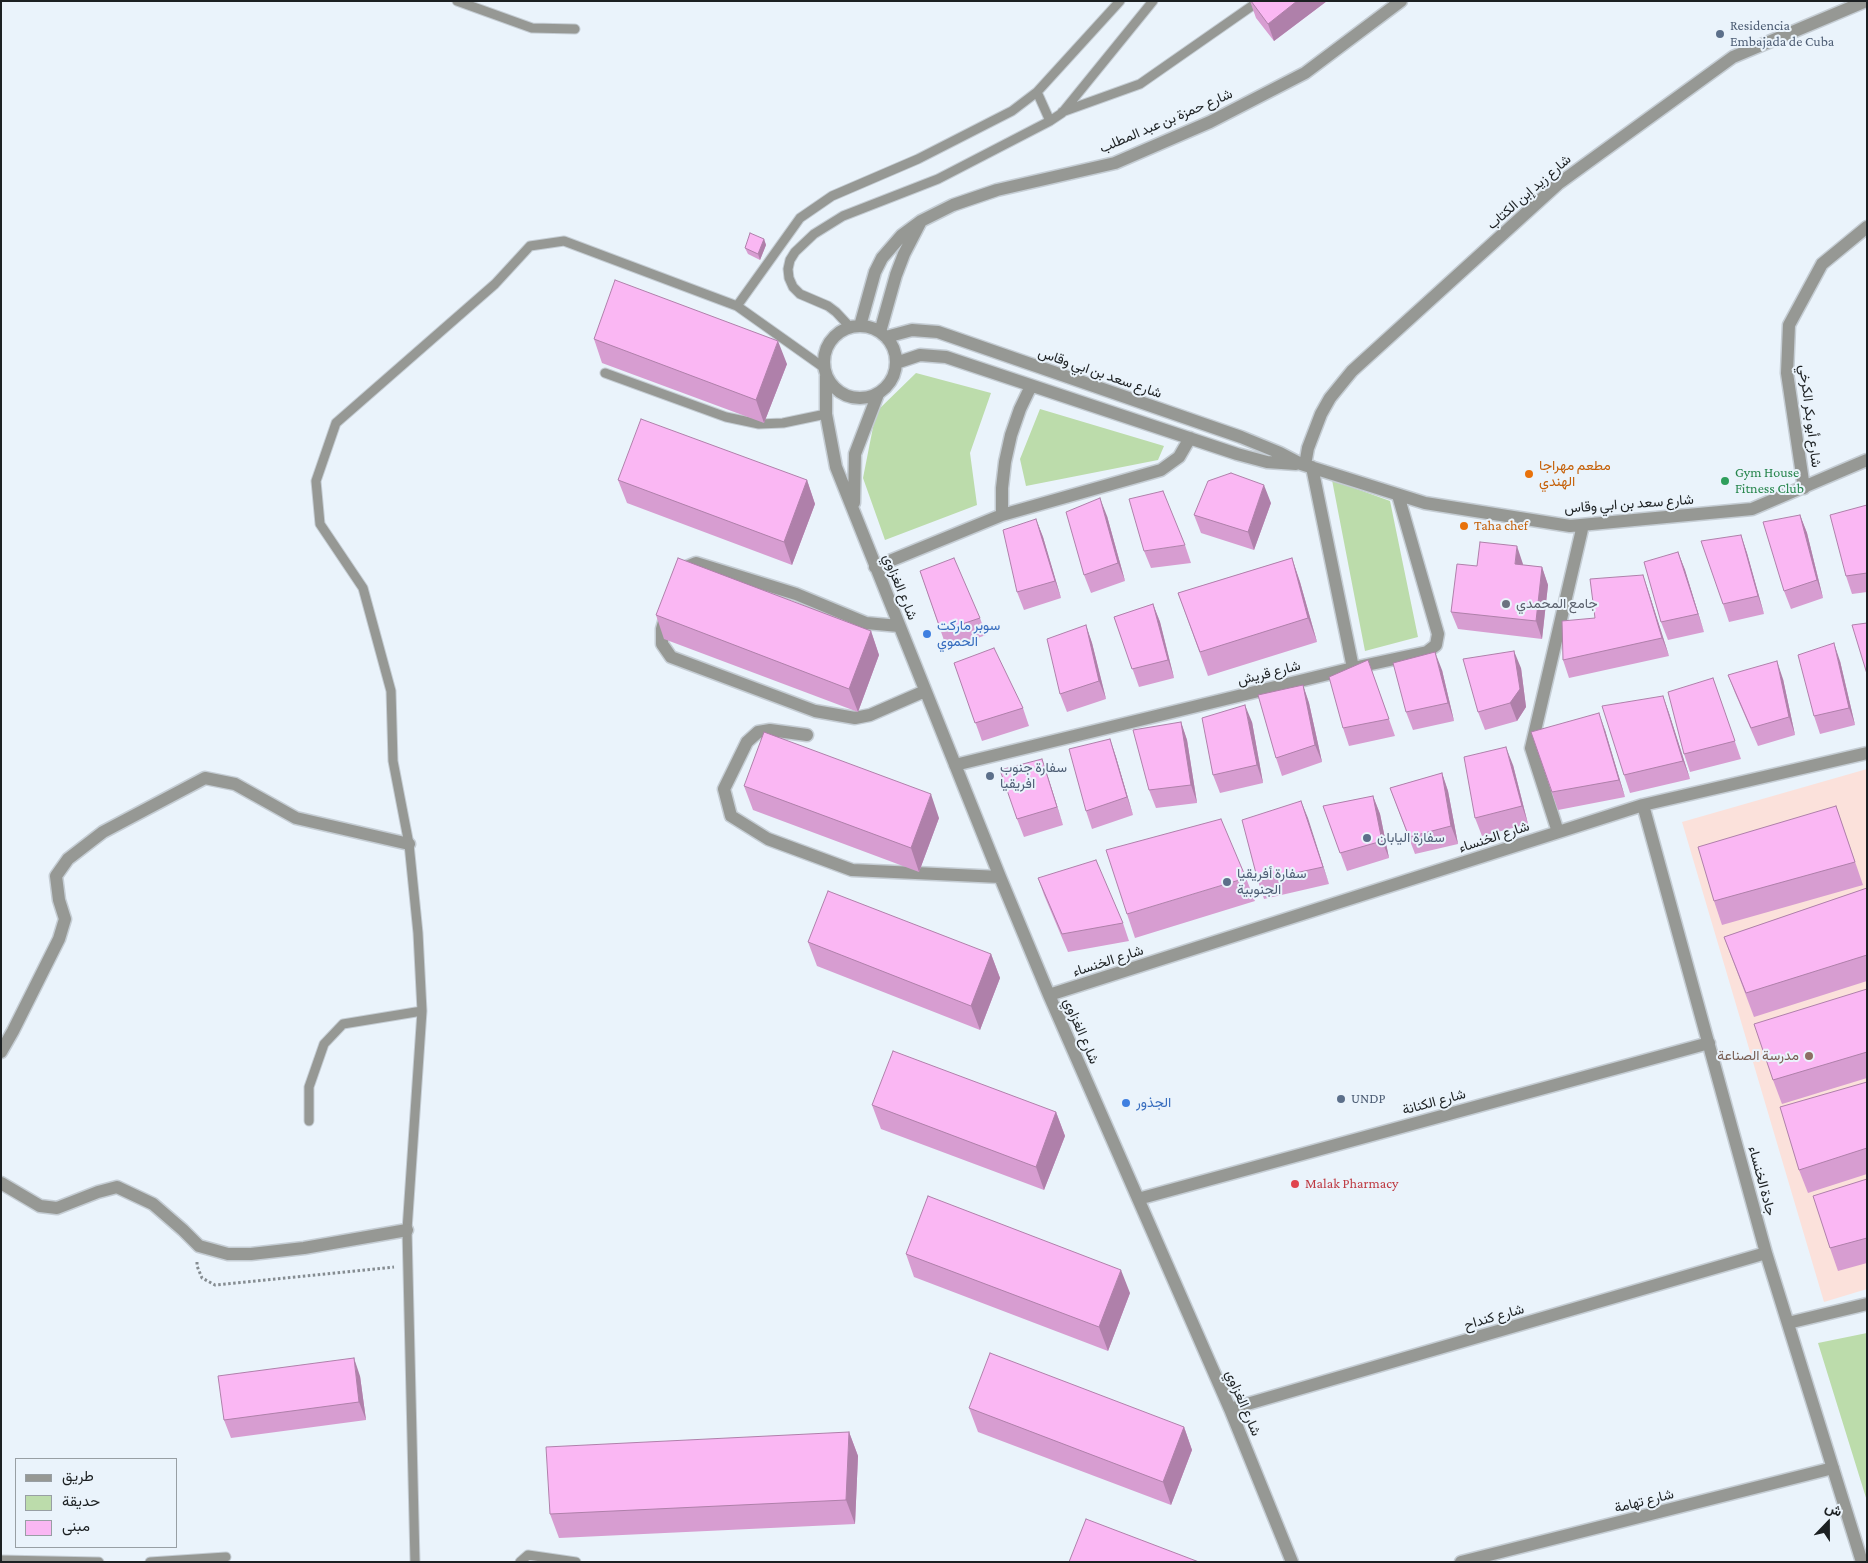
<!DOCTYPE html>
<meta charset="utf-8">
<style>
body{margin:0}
#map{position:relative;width:1868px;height:1563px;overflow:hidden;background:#eaf3fb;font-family:"Crimson Pro",Vazirmatn,serif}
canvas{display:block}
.frame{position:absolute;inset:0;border:2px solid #1c2022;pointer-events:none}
.legend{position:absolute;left:15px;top:1458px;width:162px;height:90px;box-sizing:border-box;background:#eaf3fb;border:1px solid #989fa4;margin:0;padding:6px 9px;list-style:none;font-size:15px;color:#1c2022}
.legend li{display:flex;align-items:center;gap:10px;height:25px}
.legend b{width:25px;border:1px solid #989fa4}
.north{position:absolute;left:1803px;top:1498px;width:50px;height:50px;-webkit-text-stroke:4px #eaf3fb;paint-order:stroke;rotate:22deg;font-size:14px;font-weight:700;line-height:20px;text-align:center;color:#1c2022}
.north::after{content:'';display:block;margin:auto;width:18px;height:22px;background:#1c2022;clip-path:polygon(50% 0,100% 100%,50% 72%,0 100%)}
</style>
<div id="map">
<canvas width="1868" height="1563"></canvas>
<div class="frame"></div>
<ul class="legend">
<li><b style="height:6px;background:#969894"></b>طريق</li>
<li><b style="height:14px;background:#bcdcab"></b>حديقة</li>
<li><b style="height:14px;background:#fab7f3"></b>مبنى</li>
</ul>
<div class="north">ش</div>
</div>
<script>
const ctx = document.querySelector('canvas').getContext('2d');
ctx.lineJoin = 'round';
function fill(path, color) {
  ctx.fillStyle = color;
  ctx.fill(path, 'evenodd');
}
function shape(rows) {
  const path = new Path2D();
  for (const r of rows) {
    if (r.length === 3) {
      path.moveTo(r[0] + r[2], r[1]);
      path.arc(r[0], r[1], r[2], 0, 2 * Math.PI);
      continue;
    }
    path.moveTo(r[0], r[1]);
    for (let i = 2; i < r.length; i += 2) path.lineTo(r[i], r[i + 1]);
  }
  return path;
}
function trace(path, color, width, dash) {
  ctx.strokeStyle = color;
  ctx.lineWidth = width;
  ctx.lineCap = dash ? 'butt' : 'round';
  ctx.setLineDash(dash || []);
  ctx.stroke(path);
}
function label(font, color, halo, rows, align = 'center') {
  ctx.font = font + ' "Crimson Pro",Vazirmatn,serif';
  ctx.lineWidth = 4;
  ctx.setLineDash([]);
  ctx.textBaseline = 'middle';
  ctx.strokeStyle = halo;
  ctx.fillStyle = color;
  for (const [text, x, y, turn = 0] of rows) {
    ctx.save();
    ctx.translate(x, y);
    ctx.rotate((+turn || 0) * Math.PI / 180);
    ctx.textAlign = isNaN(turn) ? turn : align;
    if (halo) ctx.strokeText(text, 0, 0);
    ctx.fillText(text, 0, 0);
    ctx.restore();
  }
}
fill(shape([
 [1867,769,1867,1289,1824,1302,1682,822]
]), '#fbe1db');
fill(shape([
 [916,373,991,393,970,453,977,505,885,540,863,478,876,412],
 [1040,409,1164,446,1158,460,1026,486,1020,459],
 [1332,480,1390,501,1418,637,1365,651],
 [1867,1333,1867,1501,1818,1343]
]), '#bcdcab');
const service = shape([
 [457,1,532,28,575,29],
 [1037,92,1050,121],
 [1062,112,1140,84,1259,1],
 [737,306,800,218,832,196,918,159,1012,111,1037,92,1120,1],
 [850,327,836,312,828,306,800,294,793,287,789,278,788,269,790,260,795,252,814,234,843,216,938,179,1050,121,1062,113,1153,1],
 [605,373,726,417,759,424,783,423,826,414],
 [309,1121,309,1087,324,1044,343,1024,422,1011],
 [1,1560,99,1562],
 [150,1562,226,1557],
 [415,1562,407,1230,422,1011,418,933,409,844,393,761,391,691,363,588,320,524,316,481,336,423,495,284,530,246,564,241,737,306,823,367],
 [520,1562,528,1555,576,1562]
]);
const minor = shape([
 [860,362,36],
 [860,326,875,272,882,258,902,235,921,221,953,205,997,190,1115,163,1210,122,1305,73,1401,1],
 [880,332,896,275,904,254,920,223],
 [886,337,912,330,938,332,1241,437,1280,453,1301,464,1425,503,1570,526,1752,509,1867,460],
 [896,363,920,355,946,357,1237,454,1267,462,1296,464],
 [826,376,826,414,836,467,1000,877,1049,995,1230,1409,1292,1562],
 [1305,465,1308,448,1321,414,1330,398,1352,371,1558,184,1733,57,1866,1],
 [1312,467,1353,668],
 [1804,488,1787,373,1789,325,1822,264,1867,227],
 [854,503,855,454,878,394],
 [1002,515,1002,488,1005,462,1011,435,1020,409,1031,386],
 [875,567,1002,515,1161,470,1179,457,1190,438],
 [680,573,684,568,696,563,796,594,866,623,899,626],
 [666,615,662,629,662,644,671,657,815,711,855,718,870,715,925,691],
 [807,735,770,730,758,732,747,742,724,789,731,816,768,839,852,870,1000,877],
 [955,765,1353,668,1427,652,1436,645,1438,634,1398,495],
 [1643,805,1766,1253,1862,1562],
 [1558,832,1531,748,1583,525],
 [1049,995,1643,805,1867,753],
 [1,1052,13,1031,59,939,65,919,59,900,56,876,68,859,103,832,205,778,235,784,296,818,409,844],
 [1,1183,40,1206,57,1208,98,1192,117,1187,153,1204,183,1230,199,1246,228,1254,251,1254,304,1248,407,1230],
 [1138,1199,1709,1043],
 [1788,1323,1867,1304],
 [1230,1409,1766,1253],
 [1461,1562,1833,1468]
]);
trace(service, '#c5cdd4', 11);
trace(minor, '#c5cdd4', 15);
trace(shape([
 [197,1262,197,1266,202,1278,215,1285,394,1267]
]), '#858c91', 3, [2.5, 2.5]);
trace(service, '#969894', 9);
trace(minor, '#969894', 12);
fill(shape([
 [1250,1,1327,1,1274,41,1256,18],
 [764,239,766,245,760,260,748,254,745,248],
 [594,339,787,364,764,423,602,363],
 [618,480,807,480,815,504,792,565,627,503],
 [1271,503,1254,550,1201,533,1194,515],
 [1867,505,1867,592,1852,594,1846,576],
 [1800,515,1807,533,1823,598,1791,609,1784,591],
 [1107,516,1125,581,1091,593,1084,575],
 [1036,519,1043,537,1061,598,1024,610,1017,592],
 [1741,535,1747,553,1764,614,1729,622,1723,604],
 [1185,545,1191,563,1151,568,1144,551],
 [1678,552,1685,570,1704,632,1668,640,1661,622],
 [1292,558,1300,582,1317,642,1208,676,1178,593],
 [1523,564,1523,565,1542,567,1548,585,1542,639,1458,629,1451,612,1477,566],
 [920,571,980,618,986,635,947,649],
 [1643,575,1649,593,1669,656,1569,678,1563,660,1595,618],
 [1153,604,1160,622,1174,678,1139,687,1114,617],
 [656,615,871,631,879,655,858,712,664,639],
 [1086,625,1092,643,1106,699,1067,712,1060,694],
 [1368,660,1395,736,1349,746,1343,728],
 [1840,661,1855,725,1820,734,1814,716],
 [954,663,1023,708,1029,726,982,741],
 [1521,668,1526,707,1517,721,1485,730,1478,712],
 [1442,670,1454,721,1413,730,1406,712],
 [1728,675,1783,679,1795,735,1758,746,1735,693],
 [1713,678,1741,759,1690,772,1684,754],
 [1303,685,1309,703,1322,762,1282,776,1276,758],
 [1663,696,1669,713,1690,779,1630,793,1624,775],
 [1181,722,1187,740,1197,803,1156,808,1149,790],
 [1252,722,1263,783,1220,793,1213,775],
 [1605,730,1625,797,1558,810,1531,732],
 [1110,739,1116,757,1133,815,1092,829,1086,811],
 [1513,765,1528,824,1482,836,1475,818],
 [1442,773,1448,791,1458,844,1415,854,1390,788],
 [1048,777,1063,825,1024,837,1017,819],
 [744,786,939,818,919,872,753,810],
 [1373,796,1380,814,1389,858,1347,871,1323,806],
 [1301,801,1329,884,1264,899,1258,881],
 [1836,806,1863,885,1722,925,1714,901],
 [1038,878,1123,923,1129,941,1068,952,1044,895],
 [1246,878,1255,901,1135,938,1127,914],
 [1867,888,1867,981,1754,1017,1724,937],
 [808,942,991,954,1000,978,980,1030,817,966],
 [1867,989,1867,1078,1782,1104,1773,1080],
 [1867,1082,1867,1174,1808,1193,1799,1170],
 [872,1105,1056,1112,1065,1136,1044,1190,881,1129],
 [1867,1179,1867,1263,1838,1271,1830,1248],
 [906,1254,1130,1293,1108,1351,914,1277],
 [360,1376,366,1420,231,1438,224,1420],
 [969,1408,1184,1427,1192,1450,1171,1505,978,1432],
 [849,1432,858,1456,855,1524,559,1538,550,1514]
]), '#d79dd1');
fill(shape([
 [1297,1,1327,1,1274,41,1268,24],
 [764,239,766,245,760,260,758,254],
 [778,341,787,364,764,423,756,400],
 [807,480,815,504,792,565,784,542],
 [1264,485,1271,503,1254,550,1248,532],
 [1100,498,1107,516,1125,581,1118,563],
 [1800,515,1807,533,1823,598,1817,580],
 [1036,519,1043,537,1061,598,1055,581],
 [1741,535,1747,553,1764,614,1758,596],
 [1517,546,1523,564,1521,582,1515,564],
 [1678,552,1685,570,1704,632,1698,614],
 [1292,558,1300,582,1317,642,1308,618],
 [1542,567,1548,585,1542,639,1536,621],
 [1643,575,1649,593,1669,656,1662,638],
 [1153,604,1160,622,1174,678,1168,660],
 [1086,625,1092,643,1106,699,1099,681],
 [871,631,879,655,858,712,849,689],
 [1834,643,1840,661,1855,725,1849,708],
 [1514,651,1521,668,1526,707,1517,721,1510,703],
 [1435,652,1442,670,1454,721,1448,703],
 [1777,661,1783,679,1795,735,1789,717],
 [1303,685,1309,703,1322,762,1315,745],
 [1663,696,1669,713,1690,779,1683,761],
 [1245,705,1252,722,1263,783,1257,765],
 [1599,713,1605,730,1625,797,1619,780],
 [1181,722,1187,740,1197,803,1191,785],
 [1110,739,1116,757,1133,815,1127,797],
 [1506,747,1513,765,1528,824,1522,806],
 [1042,759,1048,777,1063,825,1057,807],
 [1442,773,1448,791,1458,844,1451,826],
 [931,794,939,818,919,872,911,848],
 [1373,796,1380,814,1389,858,1382,841],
 [1301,801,1308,818,1329,884,1323,867],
 [991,954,1000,978,980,1030,971,1006],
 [1056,1112,1065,1136,1044,1190,1036,1167],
 [1121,1270,1130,1293,1108,1351,1099,1327],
 [354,1358,360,1376,366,1420,359,1402],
 [1184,1427,1192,1450,1171,1505,1163,1482],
 [849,1432,858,1456,855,1524,846,1500]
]), '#af80aa');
const building = shape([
 [1251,1,1297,1,1268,24,1251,1],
 [750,233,764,239,758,254,745,248,750,233],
 [615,280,778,341,756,400,594,339,615,280],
 [641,419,807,480,784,542,618,480,641,419],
 [1231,473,1264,485,1248,532,1194,515,1208,481,1231,473],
 [1163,491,1185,545,1144,551,1129,499,1163,491],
 [1100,498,1118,563,1084,575,1066,512,1100,498],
 [1867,505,1867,573,1846,576,1830,515,1867,505],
 [1800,515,1817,580,1784,591,1763,522,1800,515],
 [1036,519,1055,581,1017,592,1003,530,1036,519],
 [1741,535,1758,596,1723,604,1701,541,1741,535],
 [1480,542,1517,546,1515,564,1542,567,1536,621,1451,612,1457,564,1477,566,1480,542],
 [1678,552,1698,614,1661,622,1644,562,1678,552],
 [678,558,871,631,849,689,656,615,678,558],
 [954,558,980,618,941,631,920,571,954,558],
 [1292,558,1308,618,1200,652,1178,593,1292,558],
 [1643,575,1662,638,1563,660,1562,621,1595,618,1590,579,1643,575],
 [1153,604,1168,660,1132,669,1114,617,1153,604],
 [1867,623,1867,674,1852,625,1867,623],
 [1086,625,1099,681,1060,694,1047,639,1086,625],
 [1834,643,1849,708,1814,716,1798,655,1834,643],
 [994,648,1023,708,975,723,954,663,994,648],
 [1514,651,1520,689,1510,703,1478,712,1463,659,1514,651],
 [1435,652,1448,703,1406,712,1393,663,1435,652],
 [1368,660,1389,719,1343,728,1329,677,1368,660],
 [1777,661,1789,717,1751,728,1728,675,1777,661],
 [1713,678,1735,741,1684,754,1668,692,1713,678],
 [1303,685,1315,745,1276,758,1258,695,1303,685],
 [1663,696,1683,761,1624,775,1602,706,1663,696],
 [1245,705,1257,765,1213,775,1202,718,1245,705],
 [1599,713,1619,780,1552,792,1531,732,1599,713],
 [1181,722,1191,785,1149,790,1133,730,1181,722],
 [764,732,931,794,911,848,744,786,764,732],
 [1110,739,1127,797,1086,811,1069,749,1110,739],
 [1506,747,1522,806,1475,818,1464,757,1506,747],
 [1042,759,1057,807,1017,819,1000,770,1042,759],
 [1442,773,1451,826,1409,837,1390,788,1442,773],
 [1373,796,1382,841,1340,853,1323,806,1373,796],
 [1301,801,1323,867,1258,881,1242,820,1301,801],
 [1836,806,1855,862,1714,901,1698,847,1836,806],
 [1221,819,1246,878,1127,914,1106,850,1221,819],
 [1096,860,1123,923,1062,934,1038,878,1096,860],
 [1867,888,1867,955,1746,993,1724,937,1867,888],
 [828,891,991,954,971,1006,808,942,828,891],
 [1867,989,1867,1052,1773,1080,1754,1024,1867,989],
 [893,1051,1056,1112,1036,1167,872,1105,893,1051],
 [1867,1082,1867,1148,1799,1170,1780,1107,1867,1082],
 [1867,1179,1867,1238,1830,1248,1813,1196,1867,1179],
 [928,1196,1121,1270,1099,1327,906,1254,928,1196],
 [990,1353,1184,1427,1163,1482,969,1408,990,1353],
 [354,1358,359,1402,224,1420,218,1376,354,1358],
 [849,1432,846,1500,550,1514,546,1447,849,1432],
 [1086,1519,1199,1562,1069,1562,1086,1519]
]);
fill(building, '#fab7f3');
trace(building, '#af80aa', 1);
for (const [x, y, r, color] of [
 [1720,34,5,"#5c6f8a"],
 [1529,474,5,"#e8710a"],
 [1725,481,5,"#2e9e5b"],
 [1464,526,5,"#e8710a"],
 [1506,604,5,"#6b7280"],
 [927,634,5,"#3f7fe0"],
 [990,776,5,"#5c6f8a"],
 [1367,838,5,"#5c6f8a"],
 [1227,882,5,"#5c6f8a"],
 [1809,1056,5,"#8d6e63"],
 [1341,1099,5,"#5c6f8a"],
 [1126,1103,5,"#3f7fe0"],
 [1295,1184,5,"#e0444e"]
]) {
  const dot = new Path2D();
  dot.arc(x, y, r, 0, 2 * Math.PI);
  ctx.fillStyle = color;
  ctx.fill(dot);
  trace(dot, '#eaf3fb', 2);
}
label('14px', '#4e5e75', '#eaf3fb', [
 ["Residencia",1730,26],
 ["Embajada de Cuba",1730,42],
 ["سفارة جنوب",1000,768],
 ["افريقيا",1000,784],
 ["سفارة اليابان",1377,838],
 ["سفارة أفريقيا",1237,874],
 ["الجنوبية",1237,890],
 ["UNDP",1351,1099]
], 'left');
label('14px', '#1c2022', '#eaf3fb', [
 ["شارع حمزة بن عبد المطلب",1166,121,-23],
 ["شارع زيد إبن الكتاب",1529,192,-41],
 ["شارع سعد بن ابي وقاس",1100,373,19],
 ["شارع أبو بكر الكرخي",1810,416,83],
 ["شارع سعد بن ابي وقاس",1629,504,-4],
 ["شارع الغزاوي",900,587,68],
 ["شارع قريش",1269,673,-14],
 ["شارع الخنساء",1494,837,-18],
 ["شارع الخنساء",1108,961,-18],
 ["شارع الغزاوي",1081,1031,67],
 ["شارع الكنانة",1434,1102,-15],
 ["جادة الخنساء",1762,1181,75],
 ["شارع كنداح",1494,1317,-16],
 ["شارع الغزاوي",1243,1403,67],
 ["شارع تهامة",1644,1501,-14]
]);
label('14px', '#c56008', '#eaf3fb', [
 ["مطعم مهراجا",1539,466],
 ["الهندي",1539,482],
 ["Taha chef",1474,526]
], 'left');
label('14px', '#27864d', '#eaf3fb', [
 ["Gym House",1735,473],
 ["Fitness Club",1735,489]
], 'left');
label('14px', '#5b616d', '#eaf3fb', [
 ["جامع المحمدي",1516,604]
], 'left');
label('14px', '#366cbe', '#eaf3fb', [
 ["سوبر ماركت",937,626],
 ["الحموي",937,642],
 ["الجذور",1136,1103]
], 'left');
label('14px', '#785e54', '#eaf3fb', [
 ["مدرسة الصناعة",1799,1056]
], 'right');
label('14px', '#be3a42', '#eaf3fb', [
 ["Malak Pharmacy",1305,1184]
], 'left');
</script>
